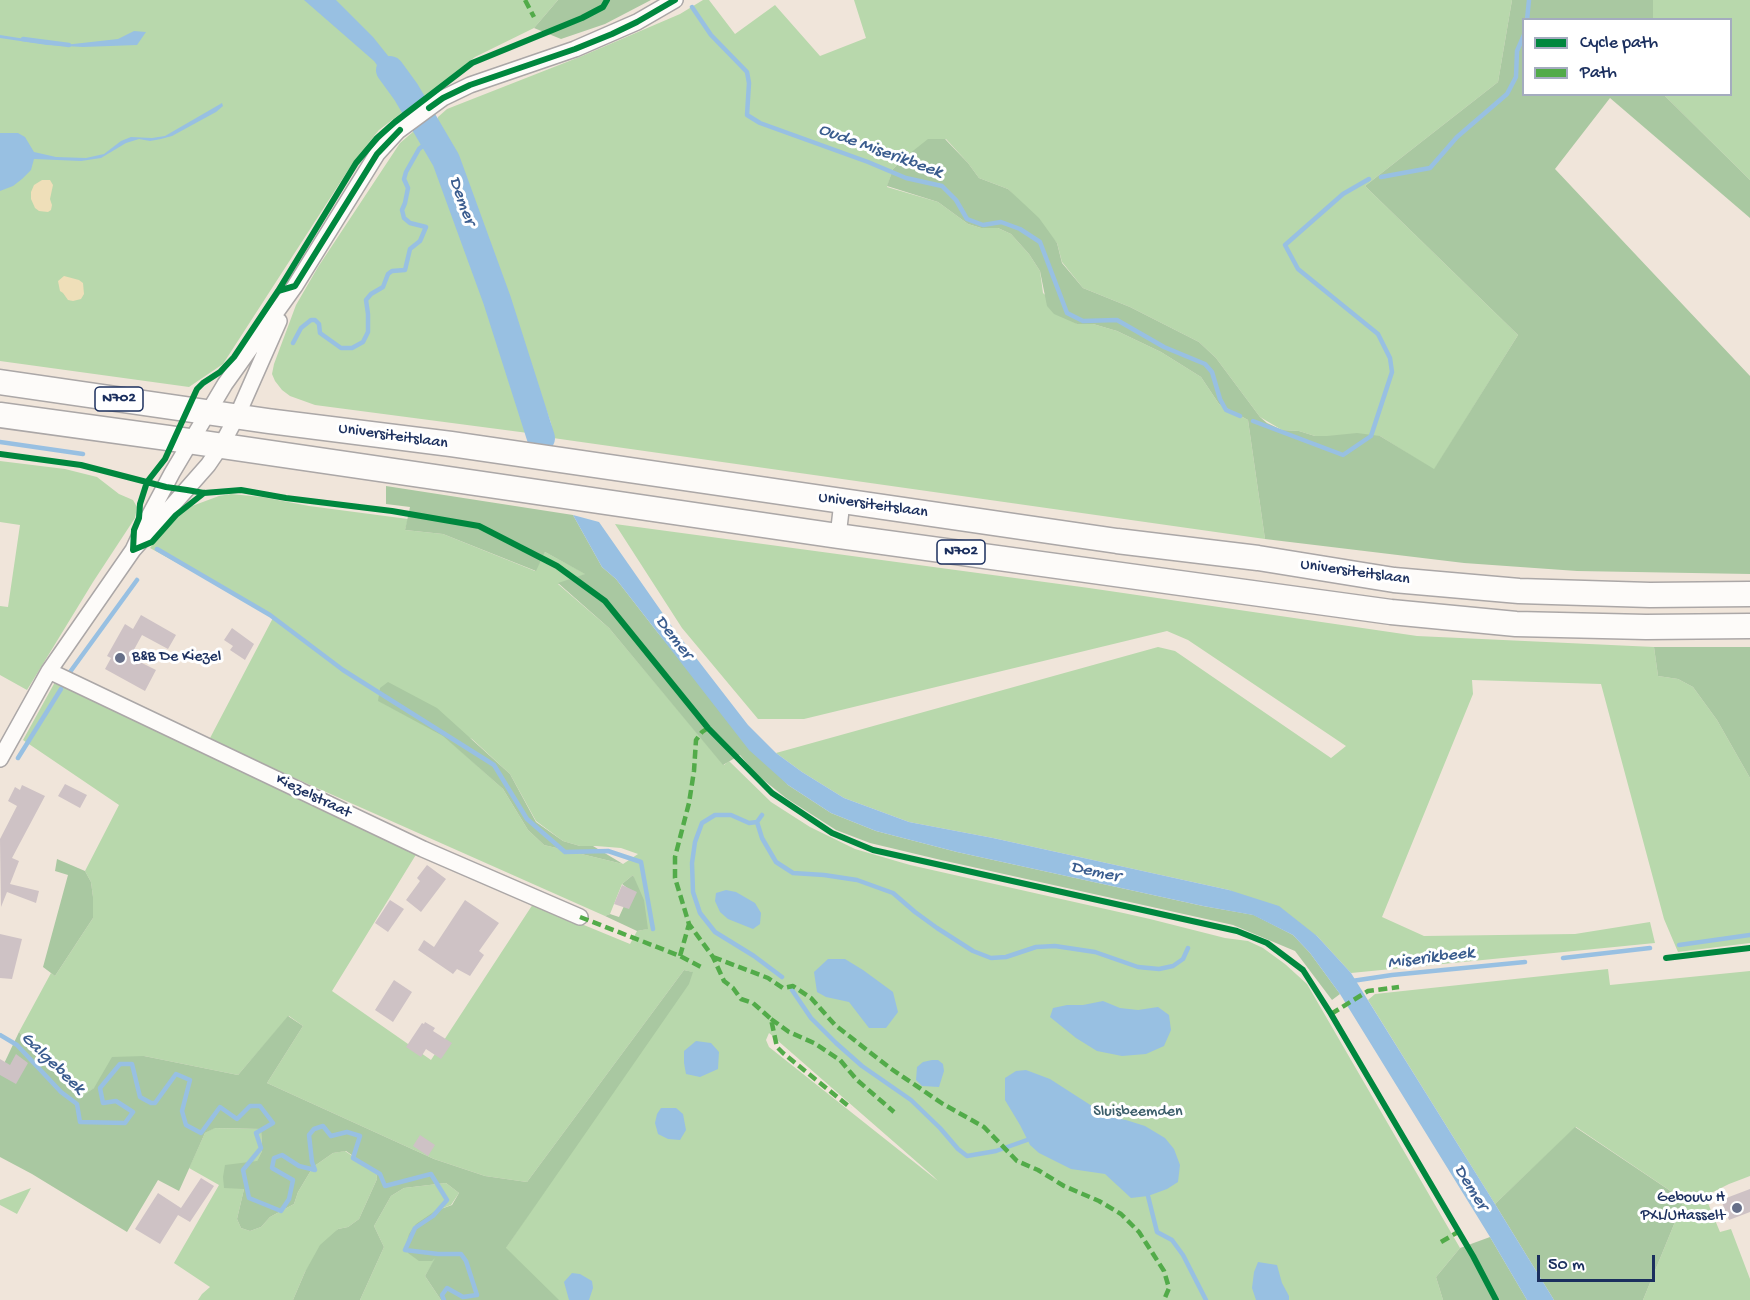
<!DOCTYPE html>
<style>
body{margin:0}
#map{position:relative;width:1750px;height:1300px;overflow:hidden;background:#f0e5da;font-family:"Gochi Hand",sans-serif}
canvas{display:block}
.legend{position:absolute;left:1522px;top:18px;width:210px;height:78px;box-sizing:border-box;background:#fff;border:2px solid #a4acbf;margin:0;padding:8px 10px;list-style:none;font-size:18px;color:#1b2f5e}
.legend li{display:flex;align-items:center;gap:12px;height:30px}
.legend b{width:30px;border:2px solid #a4acbf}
.scale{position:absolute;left:1537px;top:1255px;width:118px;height:27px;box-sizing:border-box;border:3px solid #1b2f5e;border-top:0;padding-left:8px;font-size:18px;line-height:21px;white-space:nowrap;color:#1b2f5e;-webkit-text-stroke:4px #fff;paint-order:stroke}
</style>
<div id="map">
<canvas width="1750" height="1300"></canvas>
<ul class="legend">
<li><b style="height:8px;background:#00873e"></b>Cycle path</li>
<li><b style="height:8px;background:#52ab49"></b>Path</li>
</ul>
<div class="scale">50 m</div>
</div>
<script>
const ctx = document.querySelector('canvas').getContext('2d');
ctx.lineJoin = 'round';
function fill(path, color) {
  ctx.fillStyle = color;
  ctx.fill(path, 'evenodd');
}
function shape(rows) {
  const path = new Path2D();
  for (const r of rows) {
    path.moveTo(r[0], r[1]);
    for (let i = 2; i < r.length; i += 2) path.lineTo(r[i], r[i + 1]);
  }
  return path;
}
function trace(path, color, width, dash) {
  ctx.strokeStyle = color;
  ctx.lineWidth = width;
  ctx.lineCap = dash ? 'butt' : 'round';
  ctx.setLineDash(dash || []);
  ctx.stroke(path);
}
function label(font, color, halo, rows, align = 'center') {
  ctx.font = font + ' "Gochi Hand",sans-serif';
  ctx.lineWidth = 6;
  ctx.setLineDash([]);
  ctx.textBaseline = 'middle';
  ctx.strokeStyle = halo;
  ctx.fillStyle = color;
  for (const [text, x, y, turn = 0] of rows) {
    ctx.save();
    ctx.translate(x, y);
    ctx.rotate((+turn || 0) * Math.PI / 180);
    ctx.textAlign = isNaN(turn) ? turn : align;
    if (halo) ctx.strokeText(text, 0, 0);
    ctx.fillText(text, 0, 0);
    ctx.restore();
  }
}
fill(shape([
 [0,0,558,0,534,28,475,57,379,130,354,161,223,364,189,387,0,361],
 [703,0,709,0,735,34,775,5,820,56,866,38,854,0,1512,0,1498,82,1365,186,1518,335,1434,470,1380,436,1315,436,1299,431,1282,430,1260,417,1216,358,1199,342,1130,307,1083,288,1062,262,1057,243,1008,189,979,178,968,163,946,139,904,158,893,169,887,187,938,202,968,224,981,228,998,228,1011,234,1029,254,1040,271,1043,293,1077,324,1093,324,1117,331,1161,352,1201,377,1219,404,1248,420,1265,539,553,438,551,423,468,194,447,143,436,124,438,117,447,109,582,56,680,14],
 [1653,0,1750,0,1750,180,1664,95,1730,94,1730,20,1653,19],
 [414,131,430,146,437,159,454,204,528,433,315,405,290,396,282,390,275,381,272,374,274,364,296,305,318,267,400,143],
 [0,461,65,469,97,477,119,494,133,500,137,507,135,518,93,582,27,690,0,675,0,606,8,607,20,525,0,522],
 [231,494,262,497,309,506,408,519,405,530,443,534,535,571,545,552,586,574,558,584,609,628,724,765,729,761,771,802,810,827,855,849,910,865,1150,919,1225,938,1248,941,1263,948,1285,964,1307,984,1460,1248,1436,1277,1443,1300,488,1300,493,1267,692,972,684,970,527,1182,485,1176,434,1159,267,1083,303,1026,289,1016,238,1075,144,1056,79,1098,19,1032,51,973,55,976,93,918,93,897,91,882,85,871,119,805,23,740,55,682,417,853,332,991,431,1060,533,904,630,944,637,931,647,929,633,875,622,884,610,914,605,916,209,740,274,616,150,548,168,524,179,514,192,506,219,496],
 [379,701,472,739,510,774,536,821,563,841,580,846,596,846,621,848,638,854,623,864,544,845,528,830,503,789,443,735],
 [769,1033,933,1176,938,1181,769,1047,766,1040],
 [615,524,1089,588,1417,636,1654,647,1658,676,1678,679,1693,687,1717,720,1750,778,1750,943,1678,952,1664,919,1601,684,1472,680,1473,694,1382,917,1424,936,1575,934,1650,922,1655,943,1351,973,1317,936,1229,890,993,838,909,822,844,798,802,772,776,753,1158,647,1175,651,1331,758,1346,746,1188,640,1167,631,804,719,758,719,682,628],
 [1608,969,1610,985,1750,971,1750,1176,1729,1184,1705,1196,1720,1232,1731,1229,1750,1279,1750,1300,1643,1300,1684,1200,1576,1127,1495,1204,1368,1000,1375,994],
 [214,1128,261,1129,262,1151,244,1189,237,1219,241,1228,250,1231,261,1227,270,1217,294,1204,298,1192,313,1167,333,1153,345,1151,376,1172,377,1179,359,1219,348,1227,338,1229,305,1272,293,1300,198,1300,202,1294,210,1287,174,1263,219,1185,189,1168,205,1133],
 [446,1183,459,1193,451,1205,435,1211,419,1261,443,1246,425,1276,441,1300,360,1300,384,1247,374,1226,391,1196,404,1188],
 [31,1188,17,1214,0,1205,0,1200]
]), '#b8d8ac');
fill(shape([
 [558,0,651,0,605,24,561,39,534,28],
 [1512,0,1653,0,1653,19,1524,20,1524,94,1664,95,1750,180,1750,218,1610,98,1555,169,1750,376,1750,574,1577,571,1464,563,1265,539,1248,420,1219,404,1201,377,1161,352,1117,331,1093,324,1077,324,1054,314,1047,306,1040,271,1029,254,1011,234,998,228,981,228,968,224,938,202,887,186,893,169,904,158,928,139,945,139,968,163,979,178,1008,189,1039,218,1057,243,1062,263,1083,288,1130,307,1199,342,1216,358,1260,417,1267,423,1282,430,1299,431,1315,436,1327,436,1357,433,1380,436,1434,469,1518,335,1365,186,1498,82],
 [386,486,573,515,602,567,616,579,658,633,788,785,831,813,876,831,957,852,1203,906,1254,915,1293,935,1310,953,1340,994,1332,1000,1295,951,1233,925,941,860,870,843,836,830,786,798,756,774,740,755,723,765,609,628,558,583,585,574,545,552,536,571,443,534,405,530,410,507,386,504],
 [1654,647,1750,647,1750,778,1717,720,1693,687,1678,679,1658,676],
 [388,682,437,708,510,774,536,822,563,841,580,846,593,846,623,864,544,845,528,830,503,789,443,736,378,701,380,688],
 [57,859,85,871,91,882,93,897,93,918,55,976,43,967,68,875,55,871],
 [633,875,644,900,648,929,637,931,605,916,610,914,619,917,624,906,634,893,622,884],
 [684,970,693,972,689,984,506,1248,559,1300,441,1300,425,1276,435,1258,432,1261,419,1261,408,1253,406,1245,409,1234,416,1224,435,1211,452,1205,459,1193,446,1183,404,1188,391,1196,374,1226,384,1247,360,1300,293,1300,305,1272,320,1245,338,1229,348,1227,359,1219,377,1179,376,1172,346,1151,333,1153,313,1167,298,1192,294,1204,270,1217,261,1227,250,1231,241,1228,237,1219,244,1189,224,1188,223,1177,225,1165,257,1161,262,1151,261,1129,215,1128,205,1133,179,1191,158,1180,127,1232,32,1174,0,1157,0,1072,19,1032,79,1098,94,1088,112,1057,144,1056,238,1075,288,1016,303,1026,267,1083,434,1159,485,1176,527,1182],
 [1575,1127,1684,1200,1643,1300,1554,1300,1495,1204],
 [1490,1237,1527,1300,1443,1300,1436,1277,1460,1248]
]), '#a9c8a1');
fill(shape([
 [42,180,50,180,53,185,50,199,52,205,51,210,48,212,39,211,35,208,31,199,31,192,34,185],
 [64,276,79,280,83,283,84,294,81,299,73,301,68,300,63,293,60,291,58,281]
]), '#efdfb9');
fill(shape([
 [304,0,336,0,373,37,397,67,416,99,407,106,374,61],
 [134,31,146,32,137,45,83,47,47,45,0,38,0,35,64,45,118,39],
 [222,103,223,106,216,112,172,136,161,139,150,141,139,139,126,143,101,158,81,161,34,159,31,170,22,179,13,186,0,191,0,133,18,133,25,137,34,152,56,157,86,158,104,154,121,141,131,137,152,138,165,136],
 [573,515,599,522,673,628,748,725,776,753,802,772,844,798,909,822,993,838,1229,890,1279,906,1317,936,1351,973,1495,1204,1554,1300,1527,1300,1490,1237,1340,994,1310,953,1293,935,1253,915,1203,906,957,852,876,831,831,813,788,785,749,750,616,579,602,567],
 [726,890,736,892,755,903,761,913,760,924,753,929,728,919,720,912,715,901,716,893],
 [828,959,845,959,863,970,893,992,898,1012,886,1028,869,1028,849,1002,826,997,817,992,814,972],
 [1103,1001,1120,1008,1138,1010,1158,1007,1169,1015,1171,1030,1164,1046,1146,1054,1122,1056,1097,1051,1076,1038,1050,1017,1053,1008,1067,1005,1083,1005],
 [696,1041,711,1043,719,1052,718,1069,700,1077,686,1074,684,1063,684,1051],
 [932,1060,938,1060,943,1064,944,1071,939,1087,922,1086,916,1080,917,1067,923,1062],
 [1026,1070,1050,1079,1109,1117,1126,1120,1145,1126,1165,1138,1174,1149,1180,1165,1178,1182,1167,1189,1148,1196,1131,1198,1105,1174,1071,1169,1039,1153,1030,1145,1020,1125,1005,1100,1005,1078,1016,1071],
 [661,1108,676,1108,683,1114,686,1130,680,1140,668,1139,658,1134,655,1123,657,1114],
 [1258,1262,1277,1265,1282,1283,1289,1296,1289,1300,1256,1300,1252,1288,1254,1272],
 [572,1273,580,1274,592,1281,593,1288,589,1300,569,1300,564,1282]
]), '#98c0e2');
trace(shape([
 [692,7,711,35,747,72,749,83,747,115,760,123,868,162,906,178,942,186,956,200,967,219,983,225,1001,222,1020,229,1040,242,1067,313,1083,321,1117,320,1164,347,1205,364,1212,372,1220,399,1226,410,1240,416],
 [1527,20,1529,0],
 [23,39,69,45],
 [1381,177,1430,168,1457,137,1507,94,1516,77,1517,51,1524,35],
 [293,343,301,328,311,320,315,320,319,324,320,333,341,348,352,348,363,342,368,332,368,314,366,300,371,294,383,287,388,274,392,271,405,270,410,249,420,241,426,227,410,223,404,218,402,210,405,203,408,188,404,179,406,172,419,149,433,137],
 [1253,421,1343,455,1371,436,1392,372,1390,358,1378,334,1298,269,1285,245,1343,194,1369,179],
 [0,442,83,454],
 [157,549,270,615,343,670,494,765,527,819,565,852,608,851,641,862,653,929],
 [70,672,137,580],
 [18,758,61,689],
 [762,815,757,822,749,823,731,815,715,815,702,823,695,842,692,863,693,892,700,913,715,932,754,956,782,977],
 [757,822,762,838,776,862,793,873,824,875,857,880,893,893,915,912,937,928,973,951,991,958,1006,957,1036,947,1055,946,1095,952,1138,967,1159,969,1173,966,1183,959,1188,948],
 [1679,945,1750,935],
 [1563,958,1650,948],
 [1352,981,1392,975,1525,962],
 [792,990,811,1018,836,1043,862,1066,911,1100,940,1128,958,1149,967,1156,996,1151,1027,1140],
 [0,1035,17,1045,61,1092,77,1104,80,1122,125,1123,133,1112,116,1101,103,1103,100,1088,120,1064,132,1064,140,1097,151,1103,155,1103,176,1074,190,1080,182,1111,186,1125,201,1133,220,1107,237,1119,250,1106,260,1106,273,1123,256,1133,261,1148,243,1170,249,1198,281,1211,289,1199,293,1180,272,1168,274,1158,282,1155,299,1166,315,1170,312,1162,309,1135,314,1129,323,1126,331,1136,347,1132,360,1136,353,1158,380,1174,385,1186,431,1174,447,1200,433,1216,415,1228,405,1250,438,1254,461,1254,466,1261,477,1295,463,1297,447,1288,442,1295,444,1300],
 [1148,1196,1157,1232,1172,1240,1183,1255,1206,1300]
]), '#98c0e2', 4.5);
trace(shape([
 [390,70,406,92,446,160,497,300,541,438]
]), '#98c0e2', 28);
fill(shape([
 [141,615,176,635,168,649,142,635,130,657,156,670,145,691,105,669,111,658,107,656,125,624,133,629],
 [232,628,254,644,245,660,230,650,233,646,224,640],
 [65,784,87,795,80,808,58,796],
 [22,785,45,796,12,858,19,861,10,884,39,891,36,903,7,892,1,907,0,839,17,806,8,801,15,787,20,790],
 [427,865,446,879,421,912,406,900,420,881,417,878],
 [622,885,637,892,629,909,614,904],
 [390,900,404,909,388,932,375,923],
 [465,900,499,923,479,951,484,955,470,976,457,969,453,974,418,950,424,940,434,947],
 [0,934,22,939,12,979,0,978],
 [394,980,412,992,393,1022,375,1010],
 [425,1022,435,1028,433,1031,452,1043,441,1059,426,1049,421,1057,406,1047,422,1023,424,1024],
 [16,1054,28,1063,16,1084,0,1075,0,1059,10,1065],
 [420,1135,435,1145,428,1156,413,1146],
 [201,1178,214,1186,190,1222,178,1215,160,1244,135,1229,158,1193,181,1208],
 [1750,1189,1750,1212,1729,1220,1721,1200]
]), '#cec2c5');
const minor = shape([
 [838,536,842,502],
 [133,550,147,520,172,473,225,384,295,286,377,154,398,131,443,98,470,85,575,49,637,22,675,0],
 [49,671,423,849,580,917],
 [0,759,49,671,133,550,208,465,221,446,237,416,279,321]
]);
const trunk = shape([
 [0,382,268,421,451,444,1117,541,1258,558,1394,580,1519,591,1650,595,1750,594],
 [0,415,168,438,838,536,1391,612,1516,624,1646,627,1750,626]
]);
trace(minor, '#aba7a7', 18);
trace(trunk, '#aba7a7', 27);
trace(minor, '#fdfbf9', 15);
trace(trunk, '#fdfbf9', 24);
trace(shape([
 [525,0,534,17],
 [708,728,702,732,696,740,694,771,689,803,675,857,675,878,689,924,713,957,724,981,733,988,741,999,753,1003,771,1019,777,1047,783,1053,851,1108],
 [580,917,680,956,701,967],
 [680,956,689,924],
 [713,957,768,978,783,988,793,986,811,998,835,1025,890,1068,943,1104,984,1127,1017,1161,1038,1170,1064,1186,1099,1201,1121,1214,1139,1232,1164,1271,1169,1288,1164,1300],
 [1331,1014,1368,991,1399,987],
 [771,1019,789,1032,814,1043,840,1060,857,1080,894,1112],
 [1441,1242,1458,1232]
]), '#52ab49', 4.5, [9, 4.5]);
trace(shape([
 [429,108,443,98,470,85,575,49,612,34,637,22,675,0],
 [278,291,295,286,377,154,400,130],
 [0,454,81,465,166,487,187,490,204,493,241,490,286,498,392,511,479,526,557,566,605,601,708,728,772,793,832,833,873,850,1237,931,1267,943,1303,970,1331,1014,1473,1256,1496,1300],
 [204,493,176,515,152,542,133,550,134,530,139,518,140,504,147,482,165,459,197,389,203,383,220,372,234,357,278,291,356,163,377,138,395,122,472,63,582,18,603,7,607,0],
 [1666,958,1750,948]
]), '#00873e', 6);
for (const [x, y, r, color] of [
 [120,658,6,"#666f89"],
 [1737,1208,6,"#666f89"]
]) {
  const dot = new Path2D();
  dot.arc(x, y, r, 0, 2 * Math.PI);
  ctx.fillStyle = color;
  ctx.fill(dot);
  trace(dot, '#fff', 2);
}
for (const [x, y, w] of [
 [119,399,48],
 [961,552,48]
]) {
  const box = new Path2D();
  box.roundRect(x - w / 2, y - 12, w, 24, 4.5);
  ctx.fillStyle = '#fff';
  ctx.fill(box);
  trace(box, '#1b2f5e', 1.5);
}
label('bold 15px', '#1b2f5e', null, [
 ["N702",119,399],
 ["N702",961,552]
]);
label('16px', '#1b2f5e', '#fff', [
 ["Universiteitslaan",393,437,8],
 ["Universiteitslaan",873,506,8],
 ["Universiteitslaan",1355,573,8],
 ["Kiezelstraat",313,797,26]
]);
label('16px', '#1b2f5e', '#fff', [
 ["B&B De Kiezel",132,658],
 ["Gebouw H",1725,1199,"right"],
 ["PXL/UHasselt",1725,1217,"right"]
], 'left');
label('16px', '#3c5e6a', '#fff', [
 ["Sluisbeemden",1138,1113]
]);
label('italic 18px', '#3a5c8e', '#fff', [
 ["Oude Miserikbeek",880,152,20],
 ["Demer",461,201,70],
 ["Demer",673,638,52],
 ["Demer",1095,873,12],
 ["Miserikbeek",1431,959,-7],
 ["Galgebeek",52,1064,44],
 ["Demer",1470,1188,58]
]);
</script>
